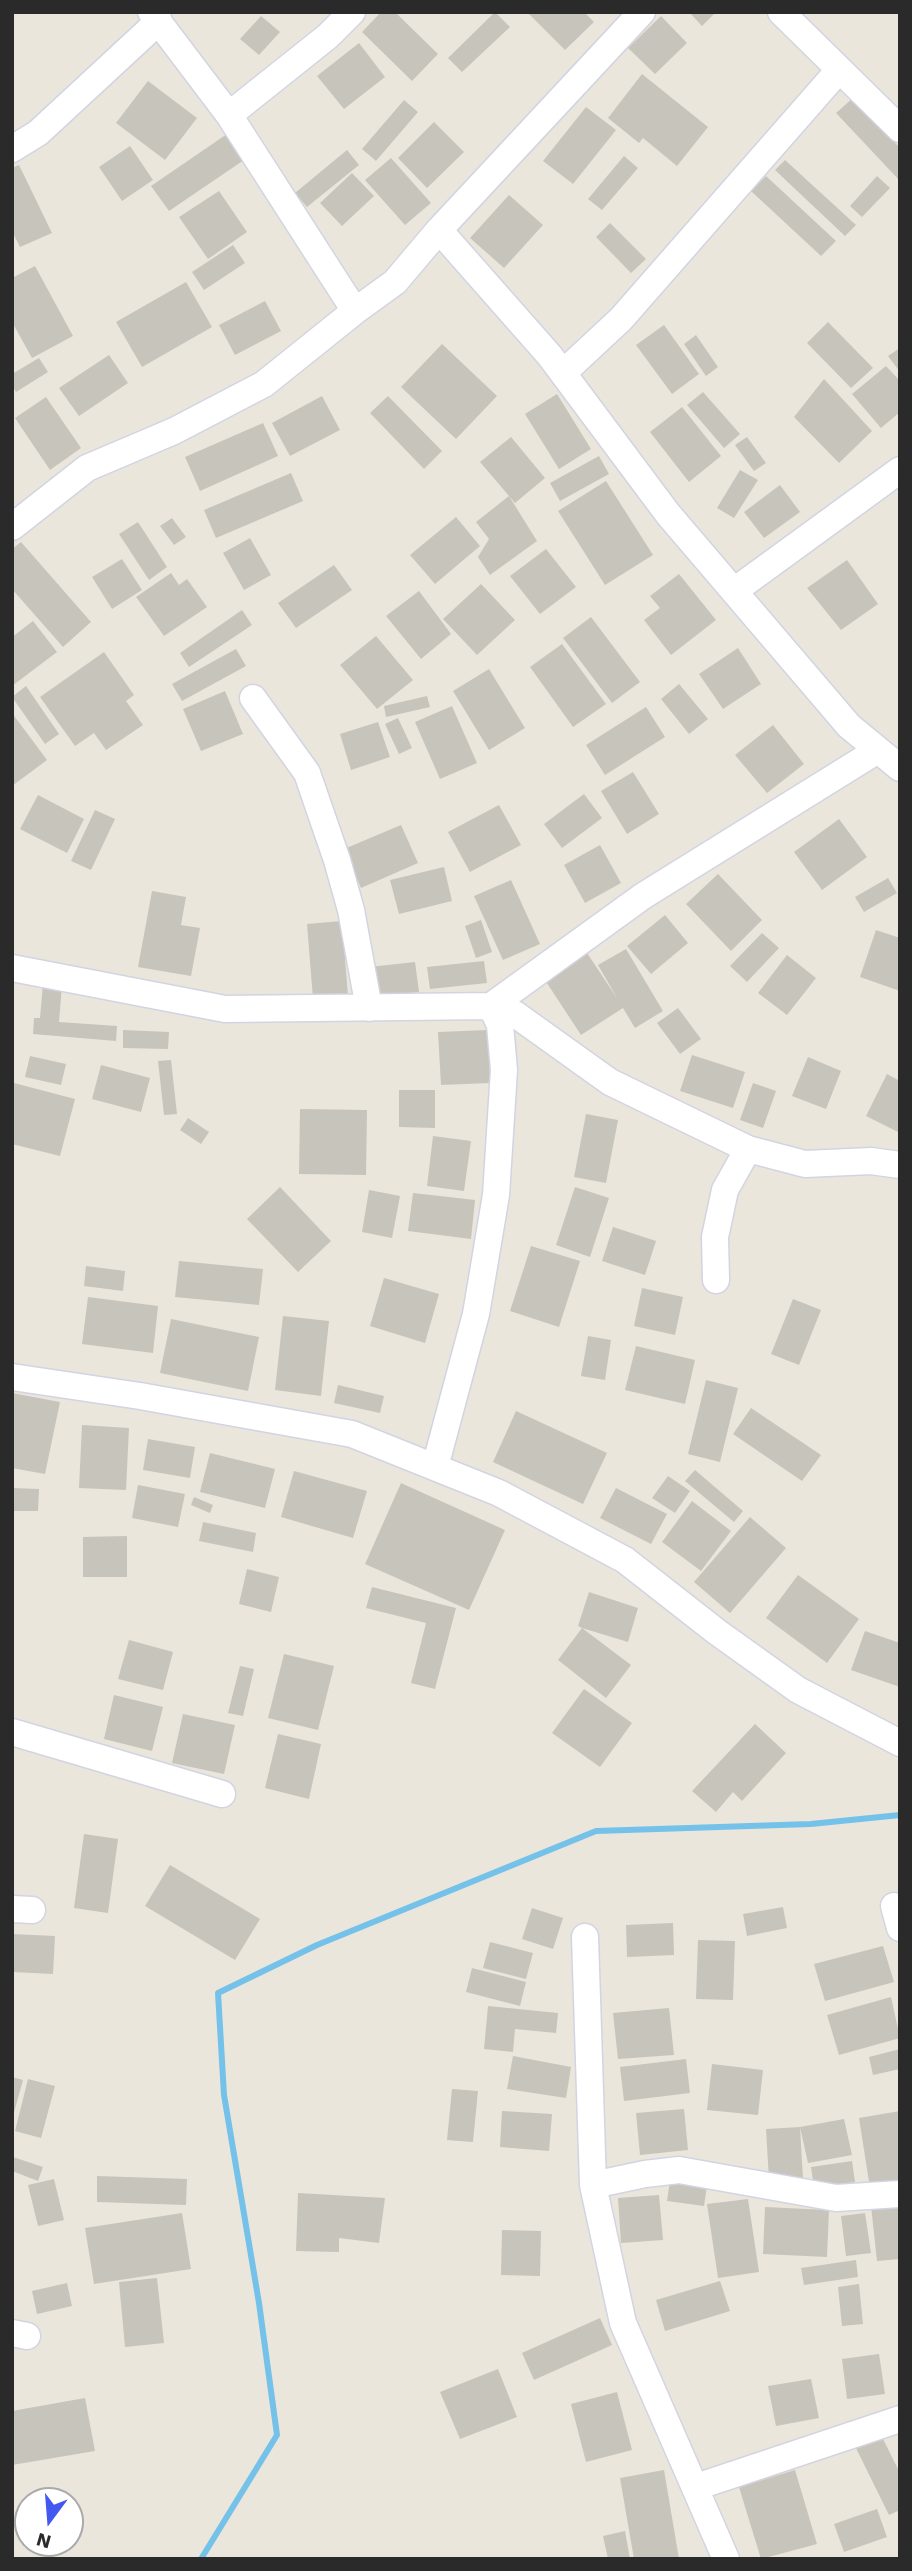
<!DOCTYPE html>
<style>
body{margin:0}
#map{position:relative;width:912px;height:2571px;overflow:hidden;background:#ebe6dc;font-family:"Work Sans",sans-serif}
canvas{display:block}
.frame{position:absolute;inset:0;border:14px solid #2a2a2a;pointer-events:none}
.north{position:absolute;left:14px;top:2487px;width:70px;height:70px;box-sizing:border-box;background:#fff;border:2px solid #aaa;border-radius:50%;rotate:196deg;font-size:19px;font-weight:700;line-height:28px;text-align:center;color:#2a2a2a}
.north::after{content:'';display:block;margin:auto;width:24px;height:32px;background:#4358f1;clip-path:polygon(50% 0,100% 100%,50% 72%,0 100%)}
</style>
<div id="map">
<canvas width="912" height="2571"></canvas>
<div class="frame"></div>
<div class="north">N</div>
</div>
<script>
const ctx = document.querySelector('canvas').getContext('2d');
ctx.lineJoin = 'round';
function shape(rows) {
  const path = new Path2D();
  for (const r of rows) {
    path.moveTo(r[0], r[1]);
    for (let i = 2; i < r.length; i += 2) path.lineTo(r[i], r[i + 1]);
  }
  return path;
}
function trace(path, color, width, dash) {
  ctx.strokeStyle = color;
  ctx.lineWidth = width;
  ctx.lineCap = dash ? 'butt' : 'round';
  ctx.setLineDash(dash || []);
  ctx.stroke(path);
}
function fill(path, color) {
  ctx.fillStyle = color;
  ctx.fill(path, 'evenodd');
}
trace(shape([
 [201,2559,277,2435,259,2303,224,2095,218,1993,317,1945,596,1831,811,1824,900,1815]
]), '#74c2e9', 6);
fill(shape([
 [381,12,395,12,438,54,412,81,362,32],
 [495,12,510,27,462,72,448,58],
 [527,12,584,12,594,22,565,50],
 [689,12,716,12,702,26],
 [261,16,280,32,259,55,240,39],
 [661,16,687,43,655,74,628,48],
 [359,43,385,77,344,109,317,76],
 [642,74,708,127,677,166,643,138,639,143,608,118],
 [148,81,197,118,165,160,116,123],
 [853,98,900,148,900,181,836,113],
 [404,100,418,112,376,161,362,149],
 [586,107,616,130,573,184,543,161],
 [434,122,464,152,427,188,398,158],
 [227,134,244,160,169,211,151,186],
 [130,146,153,180,122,201,99,167],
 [347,150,359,165,307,207,295,193],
 [624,156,638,168,602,210,588,199],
 [391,158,431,203,405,225,365,180],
 [785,160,856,225,845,236,775,170],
 [19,165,52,233,20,247,12,231,12,168],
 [352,173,374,196,342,226,320,203],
 [766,176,836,241,821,256,751,191],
 [877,176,890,188,862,217,850,206],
 [219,191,247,232,208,259,179,217],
 [509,195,543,225,504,268,470,238],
 [610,223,646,259,631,273,596,237],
 [233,245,245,263,204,290,192,272],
 [35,266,73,336,32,358,12,322,12,278],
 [186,282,212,327,142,367,116,322],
 [265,301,281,331,235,355,219,325],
 [828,322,873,368,851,388,807,343],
 [664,325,699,374,672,394,636,345],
 [696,335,718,367,706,376,684,344],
 [442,344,497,396,456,439,401,387],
 [900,348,900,372,888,356],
 [109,355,128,383,79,416,59,388],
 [39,358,48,372,16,392,12,385,12,374],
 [886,366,900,381,900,412,881,428,852,394],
 [824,379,872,431,839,463,794,417],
 [703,392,740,434,724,448,687,405],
 [557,394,591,449,559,469,525,414],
 [322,396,340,430,290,456,272,423],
 [388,396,442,451,424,469,370,413],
 [46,397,81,448,50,470,15,418],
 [682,407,721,456,689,482,650,432],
 [263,423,278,456,200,491,185,457],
 [511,437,545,478,515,503,480,462],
 [747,437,766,463,754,471,735,445],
 [599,456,609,474,560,501,550,483],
 [740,470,758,480,734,518,717,508],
 [291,473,303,501,216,538,204,510],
 [606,481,653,555,605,585,558,511],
 [780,485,800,512,764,538,744,512],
 [509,496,537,541,490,575,478,557,489,539,476,522],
 [456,517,480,546,435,584,410,555],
 [172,518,186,537,174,545,160,526],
 [138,522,167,567,149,580,119,534],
 [250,538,271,575,244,590,223,553],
 [21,542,91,622,63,647,12,589,12,549],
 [546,549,576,587,540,614,510,576],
 [122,559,142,590,112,609,92,577],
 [847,560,878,604,841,630,807,588],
 [334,565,352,590,296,628,278,603],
 [171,573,179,585,187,579,207,607,164,636,136,597],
 [679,574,716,620,671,655,644,620,660,608,650,596],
 [481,584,515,620,477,655,443,619],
 [419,591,451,634,421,659,386,616],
 [242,610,252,625,189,667,180,653],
 [591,617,640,682,612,703,563,638],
 [33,621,57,652,12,686,12,637],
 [376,636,413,680,377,709,340,665],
 [562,644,606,704,573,727,530,667],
 [738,648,761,684,723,709,699,674],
 [236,649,246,666,182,701,172,684],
 [104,652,134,695,126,701,143,725,106,750,94,733,75,746,40,697],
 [489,669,525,728,489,750,453,691],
 [679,684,708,719,689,734,661,699],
 [26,686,59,734,45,744,12,697],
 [225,691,243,734,201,751,183,709],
 [427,696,430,707,386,717,384,706],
 [452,706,477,763,440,779,415,722],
 [646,707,665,737,605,775,586,745],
 [12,713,47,760,12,786],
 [398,718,412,748,399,754,385,724],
 [378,722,390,757,351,770,340,734],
 [773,725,804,764,767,793,735,755],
 [633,772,659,814,627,834,601,791],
 [584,794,602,818,562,848,544,824],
 [38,795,84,819,67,853,20,829],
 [499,805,521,845,470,872,448,832],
 [95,810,115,819,91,870,71,861],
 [839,819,867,857,822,890,794,852],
 [401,825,418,863,361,888,344,849],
 [600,845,621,883,585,903,564,865],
 [444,867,452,901,399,914,390,880],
 [718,874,762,920,731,951,686,904],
 [888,878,897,893,864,912,855,897],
 [511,880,540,944,503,960,474,896],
 [152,891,186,897,181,925,200,928,191,976,138,967],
 [665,915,688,943,651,974,627,946],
 [481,920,492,952,476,958,465,926],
 [342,921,348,996,313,999,307,924],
 [876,930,900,938,900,991,860,977],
 [762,933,779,948,747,982,730,966],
 [583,947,617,998,598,965,626,949,663,1011,635,1028,623,1008,581,1035,541,974],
 [787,955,816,978,787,1015,758,993],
 [484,961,487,983,430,989,427,967],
 [415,962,419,992,373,997,369,967],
 [43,983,62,985,59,1022,117,1026,116,1041,33,1034,34,1018,40,1018],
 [678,1008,701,1039,680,1054,657,1023],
 [123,1030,169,1032,168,1049,123,1048],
 [488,1030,490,1083,441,1085,438,1032],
 [692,1055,745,1072,733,1108,680,1091],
 [30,1056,66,1064,61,1085,25,1077],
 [808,1057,841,1071,826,1109,792,1096],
 [171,1060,177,1114,164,1115,158,1061],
 [101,1065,150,1078,141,1112,92,1099],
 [887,1074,900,1081,900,1133,866,1116],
 [14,1083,75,1099,60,1156,12,1144],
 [753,1083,776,1091,763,1128,740,1120],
 [399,1090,435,1090,435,1128,399,1127],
 [300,1109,367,1110,366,1175,299,1174],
 [586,1114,618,1120,606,1183,574,1177],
 [188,1118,209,1132,201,1144,180,1130],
 [433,1136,471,1141,464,1191,427,1186],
 [280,1187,331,1241,298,1272,247,1219],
 [575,1187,609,1198,590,1257,556,1245],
 [369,1190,400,1196,392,1238,362,1232],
 [413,1193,475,1200,471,1239,408,1231],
 [613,1227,656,1241,645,1275,602,1261],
 [531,1246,580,1261,559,1327,510,1311],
 [179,1261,263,1269,259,1305,175,1297],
 [86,1266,125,1271,123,1291,84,1286],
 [384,1278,439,1294,425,1343,370,1326],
 [642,1288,683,1297,675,1335,634,1326],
 [88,1297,158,1306,153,1353,82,1344],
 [793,1299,821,1310,799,1365,771,1354],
 [283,1316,329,1321,321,1396,275,1390],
 [171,1319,259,1337,248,1391,160,1373],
 [588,1336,611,1340,605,1380,581,1376],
 [636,1346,695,1360,685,1404,625,1390],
 [706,1380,738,1388,720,1462,688,1454],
 [338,1385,384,1396,380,1413,334,1403],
 [12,1393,60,1402,45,1474,12,1468],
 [751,1408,821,1455,802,1481,733,1434],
 [516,1411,607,1453,583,1504,493,1462],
 [82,1425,129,1428,126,1490,79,1488],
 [148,1439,195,1447,190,1478,143,1470],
 [210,1453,275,1469,265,1508,200,1492],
 [695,1470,743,1511,734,1522,685,1481],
 [294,1471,367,1491,353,1538,281,1517],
 [668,1476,690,1491,675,1513,652,1498],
 [401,1483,505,1530,469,1610,365,1564],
 [138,1485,185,1494,178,1527,132,1518],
 [12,1488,39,1489,38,1511,12,1511],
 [616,1488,667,1514,651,1544,600,1518],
 [194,1497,213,1505,210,1513,191,1505],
 [692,1501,731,1531,701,1571,662,1542],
 [750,1517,786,1548,730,1613,694,1582],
 [203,1522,256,1533,253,1552,199,1541],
 [127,1536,127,1577,83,1577,83,1537],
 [247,1569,279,1577,271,1612,239,1604],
 [798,1575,859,1619,827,1663,766,1618],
 [372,1587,456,1608,435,1689,411,1683,426,1623,366,1608],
 [589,1592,638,1608,628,1642,582,1628,631,1665,606,1698,558,1660,582,1628,578,1626],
 [865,1631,900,1643,900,1687,851,1670],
 [129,1640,173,1652,163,1690,118,1679],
 [284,1654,334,1666,318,1730,268,1718],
 [240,1666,254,1669,243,1716,228,1713],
 [584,1689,632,1723,600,1767,552,1733],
 [114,1695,163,1707,152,1751,104,1739],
 [183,1714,235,1725,224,1774,172,1763],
 [755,1724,786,1753,742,1801,733,1792,716,1812,692,1791],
 [278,1734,321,1744,309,1799,265,1788],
 [84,1834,118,1839,108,1913,74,1908],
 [170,1865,260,1919,235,1960,145,1906],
 [783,1907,787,1928,747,1936,743,1914],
 [532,1908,563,1918,553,1949,522,1939],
 [673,1923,674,1955,627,1957,626,1925],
 [12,1934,55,1936,53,1974,12,1972],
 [698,1940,735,1941,733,2000,696,1999],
 [490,1942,533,1953,526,1979,483,1968],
 [883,1946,894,1982,825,2001,814,1964],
 [472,1968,526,1982,520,2006,466,1992],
 [891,1997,900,2038,839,2055,827,2015],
 [488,2006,558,2013,556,2033,515,2029,513,2052,484,2049],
 [669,2008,674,2055,618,2059,613,2013],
 [900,2049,900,2069,873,2075,869,2057],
 [513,2056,571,2067,566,2098,507,2089],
 [686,2059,690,2093,624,2101,620,2067],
 [712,2064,763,2070,758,2115,707,2110],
 [12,2077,23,2080,13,2116,12,2116],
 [28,2079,55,2086,41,2138,15,2131],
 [452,2089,478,2091,473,2142,447,2140],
 [684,2109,688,2150,640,2155,636,2113],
 [502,2111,552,2114,549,2151,500,2147],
 [900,2111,900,2184,870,2188,859,2118],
 [844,2119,852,2155,808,2163,800,2127],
 [800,2127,803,2179,769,2180,766,2129],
 [13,2157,43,2167,38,2181,12,2171],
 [852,2161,855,2182,814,2188,811,2167],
 [97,2176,187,2179,186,2205,97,2202],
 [54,2179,64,2220,38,2226,28,2185],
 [670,2180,707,2186,704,2206,667,2201],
 [298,2193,385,2198,379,2243,339,2238,339,2252,296,2251],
 [659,2195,663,2240,621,2243,618,2198],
 [748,2199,759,2272,718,2278,707,2204],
 [900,2203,900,2259,877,2261,871,2206],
 [765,2207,829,2210,827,2257,763,2254],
 [182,2213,191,2269,94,2284,85,2228],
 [865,2213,871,2253,846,2256,841,2216],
 [502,2230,541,2231,540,2276,501,2275],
 [856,2260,858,2277,804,2285,801,2268],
 [157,2278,164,2343,125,2347,119,2282],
 [720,2281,730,2311,665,2331,656,2300],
 [67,2283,72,2306,37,2314,32,2291],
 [859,2284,863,2324,842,2326,838,2287],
 [600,2318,612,2345,534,2380,522,2353],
 [879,2354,885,2394,847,2399,842,2359],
 [498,2369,517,2417,460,2439,440,2392],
 [811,2379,819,2418,776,2426,768,2386],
 [617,2392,632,2450,586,2462,571,2404],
 [85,2398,95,2451,12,2465,12,2411],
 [878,2429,900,2473,900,2510,889,2515,852,2440],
 [664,2470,679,2559,634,2559,620,2478],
 [795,2470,817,2544,761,2559,739,2487],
 [877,2509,887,2537,844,2552,834,2524],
 [625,2531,630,2559,608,2559,603,2536]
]), '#c7c4bb');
const street = shape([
 [781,12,900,129],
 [229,115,328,36,352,12],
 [12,149,38,133,159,21],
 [439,230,642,12],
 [355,311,395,282,439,230,550,356,668,514,849,726,900,768],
 [563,373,621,319,839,70],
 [12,527,87,468,174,431,264,384,355,311,229,115,151,12],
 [734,591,900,470],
 [253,698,307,773,337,860,351,910,369,1008],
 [12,968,225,1009,491,1006,515,1014,610,1082,748,1149,805,1164,871,1161,900,1165],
 [716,1280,715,1237,725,1190,748,1149],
 [12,1377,140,1396,352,1434,499,1493,625,1560,717,1632,798,1690,900,1743],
 [435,1467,476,1314,496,1195,504,1070,500,1025,491,1006,643,896,878,750],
 [12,1732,222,1794],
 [894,1906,900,1928],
 [12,1909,32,1910],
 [585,1937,593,2185,623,2323,726,2559],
 [593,2185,645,2174,679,2170,836,2198,900,2194],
 [12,2333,27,2336],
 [696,2487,900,2419]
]);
trace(street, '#d2d4e2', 29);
trace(street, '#fff', 26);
</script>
